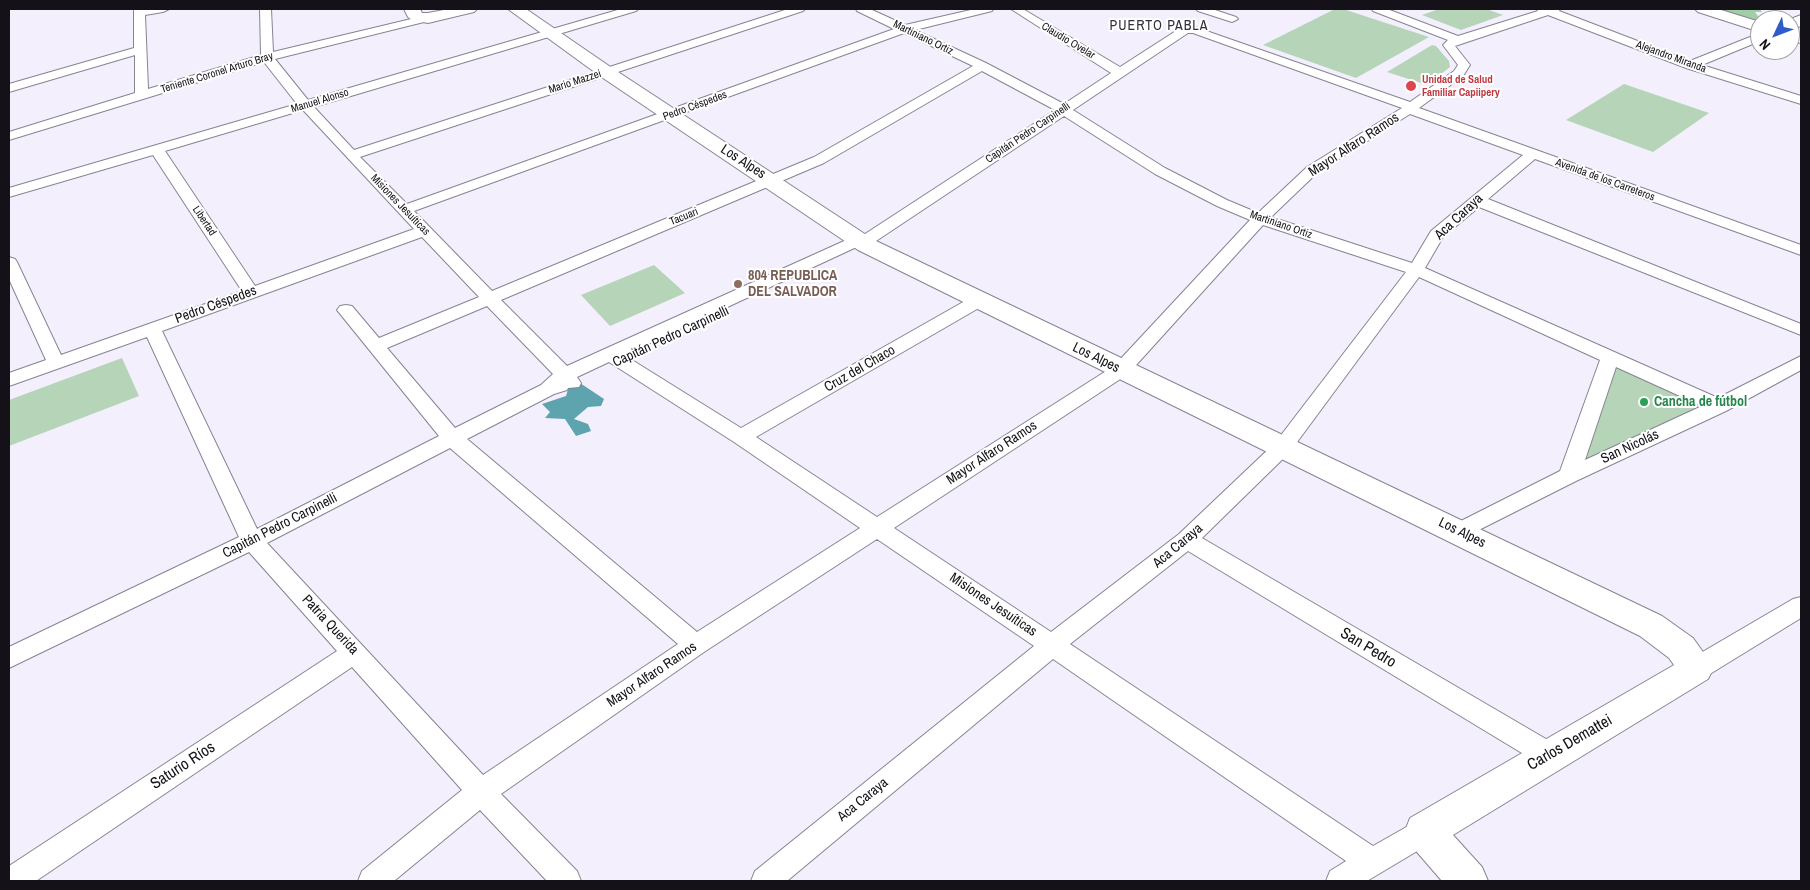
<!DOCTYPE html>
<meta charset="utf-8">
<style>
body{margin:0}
#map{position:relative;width:1810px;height:890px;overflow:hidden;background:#f3effd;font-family:"Archivo Narrow",sans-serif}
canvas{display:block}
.frame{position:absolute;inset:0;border:10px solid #141218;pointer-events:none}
.north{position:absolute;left:1750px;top:10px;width:50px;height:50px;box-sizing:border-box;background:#fff;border:1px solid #a1a0a3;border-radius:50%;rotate:227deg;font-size:14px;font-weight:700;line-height:20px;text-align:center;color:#141218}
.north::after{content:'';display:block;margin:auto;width:18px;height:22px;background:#305bca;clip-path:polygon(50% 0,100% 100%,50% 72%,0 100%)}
</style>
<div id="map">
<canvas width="1810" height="890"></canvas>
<div class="frame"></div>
<div class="north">N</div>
</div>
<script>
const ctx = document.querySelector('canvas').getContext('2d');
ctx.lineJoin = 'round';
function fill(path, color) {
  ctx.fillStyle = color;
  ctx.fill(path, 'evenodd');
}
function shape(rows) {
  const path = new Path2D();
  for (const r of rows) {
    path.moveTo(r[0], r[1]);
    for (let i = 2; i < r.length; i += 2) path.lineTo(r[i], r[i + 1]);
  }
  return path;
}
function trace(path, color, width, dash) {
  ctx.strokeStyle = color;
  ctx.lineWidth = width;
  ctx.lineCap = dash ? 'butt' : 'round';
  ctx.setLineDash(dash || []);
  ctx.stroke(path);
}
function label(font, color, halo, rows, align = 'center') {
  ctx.font = font + ' "Archivo Narrow",sans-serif';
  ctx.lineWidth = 4;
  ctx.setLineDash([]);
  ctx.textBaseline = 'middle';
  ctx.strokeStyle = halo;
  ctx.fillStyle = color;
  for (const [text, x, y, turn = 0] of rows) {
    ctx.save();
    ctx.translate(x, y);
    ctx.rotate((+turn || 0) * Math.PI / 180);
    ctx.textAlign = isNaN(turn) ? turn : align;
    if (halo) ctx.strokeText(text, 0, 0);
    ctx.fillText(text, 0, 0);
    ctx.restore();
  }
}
fill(shape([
 [1335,9,1343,9,1429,37,1356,78,1263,45],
 [1439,9,1486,9,1503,15,1461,30,1422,15],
 [1432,45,1436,46,1449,61,1450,67,1427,85,1387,72],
 [1624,84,1709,113,1653,152,1566,120],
 [654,265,685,293,610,326,581,295],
 [122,358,139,396,9,446,9,400],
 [1613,359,1712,405,1573,471]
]), '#b5d4b8');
fill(shape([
 [1706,9,1760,9,1762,12,1755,12,1761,20,1760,24]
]), '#a1cea6');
fill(shape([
 [574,379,604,399,601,406,588,407,574,419,588,424,591,431,576,436,565,419,545,418,550,412,542,404,566,396,571,380]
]), '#5da4ae');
const street = shape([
 [134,9,169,9,163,12,145,15,148,89,261,55,260,9,271,9,273,52,428,15,434,18,432,20,275,59,308,100,621,9,638,9,636,11,314,107,354,150,788,9,805,9,803,11,360,157,407,204,894,29,857,11,856,9,870,9,905,25,975,9,993,9,992,11,915,30,986,63,1064,104,1111,73,1011,9,1023,9,1120,67,1182,27,1195,27,1410,102,1454,71,1458,65,1443,45,1448,40,1373,11,1372,9,1387,9,1458,36,1538,11,1537,9,1560,9,1559,11,1690,61,1760,33,1760,41,1702,65,1801,96,1801,104,1686,68,1548,15,1455,46,1470,65,1463,76,1419,108,1801,245,1801,255,1535,159,1488,199,1801,324,1801,335,1479,207,1443,237,1425,268,1718,398,1801,356,1801,370,1726,411,1576,481,1459,540,1451,538,1448,532,1451,526,1560,471,1600,360,1419,277,1289,453,1202,538,1558,746,1562,755,1558,764,1549,767,1540,764,1188,551,1070,644,1373,846,1424,817,1434,821,1438,831,1434,841,1367,881,1326,881,1330,871,1346,861,1053,659,787,881,751,881,755,871,1034,646,877,539,704,652,501,794,577,871,581,881,547,881,480,810,394,881,358,881,362,871,462,790,352,667,36,881,9,881,9,866,337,651,249,552,9,668,9,647,239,537,147,337,9,386,9,373,46,360,9,279,9,257,15,259,17,262,61,355,242,291,153,155,9,197,9,188,297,104,264,62,9,140,9,132,135,93,135,55,9,92,9,84,134,48,134,9],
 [904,33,973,66,814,157,492,291,414,211,904,33],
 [1188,33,1193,33,1402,108,1307,167,1258,213,1227,200,1165,168,1073,110,1188,33],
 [982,71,1055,110,865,234,853,237,567,366,501,300,824,163,982,71],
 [303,110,414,229,255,286,165,151,303,110],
 [1410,114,1523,155,1431,231,1412,263,1271,217,1317,173,1410,114],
 [1064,116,1155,174,1217,206,1250,220,1114,366,877,517,756,437,984,305,987,301,984,297,978,296,972,297,741,428,624,355,863,244,876,241,1064,116],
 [1263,225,1406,272,1275,443,1179,534,1051,632,894,528,1128,374,1263,225],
 [422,237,479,297,379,338,352,306,346,305,340,306,337,310,439,436,257,529,162,331,422,237],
 [487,306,553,374,541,385,455,428,387,348,487,306],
 [609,362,734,442,860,528,697,632,467,439,554,394,567,390,568,388,579,387,581,383,577,377,609,362],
 [1616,367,1702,406,1585,460,1616,367],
 [450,448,678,644,483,775,267,543,450,448],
 [1196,9,1212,9,1236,17,1238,19,1232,22,1198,11,1196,9],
 [1790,33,1801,36,1801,43,1790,41,1790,33],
 [1801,597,1801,618,1705,677,1696,680,1687,677,1684,669,1687,661,1793,599,1801,597]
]);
const secondary = shape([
 [404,9,420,9,422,13,428,13,449,9,477,9,474,12,428,23,412,20,408,17,404,9],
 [508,9,526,9,612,68,874,240,1662,616,1693,638,1708,659,1713,669,1708,679,1453,835,1482,867,1488,881,1442,881,1410,844,1405,831,1410,818,1674,665,1669,658,1640,636,858,250,600,76,508,9],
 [1695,9,1718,9,1760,22,1760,32,1698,12,1695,9],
 [1801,15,1801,26,1790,30,1790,20,1788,20,1801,15]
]);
trace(street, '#878393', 2);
trace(secondary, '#878393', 2);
fill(street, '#fff');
fill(secondary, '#fff');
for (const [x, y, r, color] of [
 [1411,86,6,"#e0444e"],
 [738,284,5,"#8d6e63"],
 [1644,402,5,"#2e9e5b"]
]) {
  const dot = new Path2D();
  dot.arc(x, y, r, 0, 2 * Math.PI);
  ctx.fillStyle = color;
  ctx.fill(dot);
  trace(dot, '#fff', 2);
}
label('11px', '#141218', '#fff', [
 ["Martiniano Ortiz",923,38,26],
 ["Claudio Ovelar",1068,41,31],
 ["Alejandro Miranda",1671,57,20],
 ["Teniente Coronel Arturo Bray",217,73,-17],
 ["Mario Mazzei",575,82,-18],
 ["Manuel Alonso",320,101,-17],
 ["Pedro Céspedes",695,106,-20],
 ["Capitán Pedro Carpinelli",1028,133,-34],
 ["Avenida de los Carreteros",1605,180,20],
 ["Misiones Jesuíticas",400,205,46],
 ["Tacuari",684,217,-22],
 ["Libertad",204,221,56],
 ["Martiniano Ortiz",1281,225,19]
]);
label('bold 11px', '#be3a42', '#fff', [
 ["Unidad de Salud",1422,80],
 ["Familiar Capiipery",1422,93]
], 'left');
ctx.letterSpacing = '1px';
label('14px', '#322f3c', '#fff', [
 ["PUERTO PABLA",1159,26]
]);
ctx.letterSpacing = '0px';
label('14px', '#141218', '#fff', [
 ["Mayor Alfaro Ramos",1354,145,-33],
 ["Los Alpes",743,162,33],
 ["Aca Caraya",1459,217,-43],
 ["Pedro Céspedes",216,305,-20],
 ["Capitán Pedro Carpinelli",671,337,-25],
 ["Los Alpes",1096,358,26],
 ["Cruz del Chaco",860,369,-30],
 ["San Nicolás",1630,447,-25],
 ["Mayor Alfaro Ramos",992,453,-33],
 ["Capitán Pedro Carpinelli",280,526,-27],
 ["Los Alpes",1462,533,26],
 ["Aca Caraya",1178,546,-40],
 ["Misiones Jesuíticas",993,605,34],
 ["Patria Querida",330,625,47],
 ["Mayor Alfaro Ramos",652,675,-34],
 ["Aca Caraya",863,800,-39]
]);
label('bold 14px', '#785e54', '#fff', [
 ["804 REPUBLICA",748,276],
 ["DEL SALVADOR",748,292]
], 'left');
label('bold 14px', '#27864d', '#fff', [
 ["Cancha de fútbol",1654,402]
], 'left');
label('16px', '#141218', '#fff', [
 ["San Pedro",1368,648,31],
 ["Carlos Demattei",1570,743,-30],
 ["Saturio Ríos",183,766,-33]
]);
</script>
